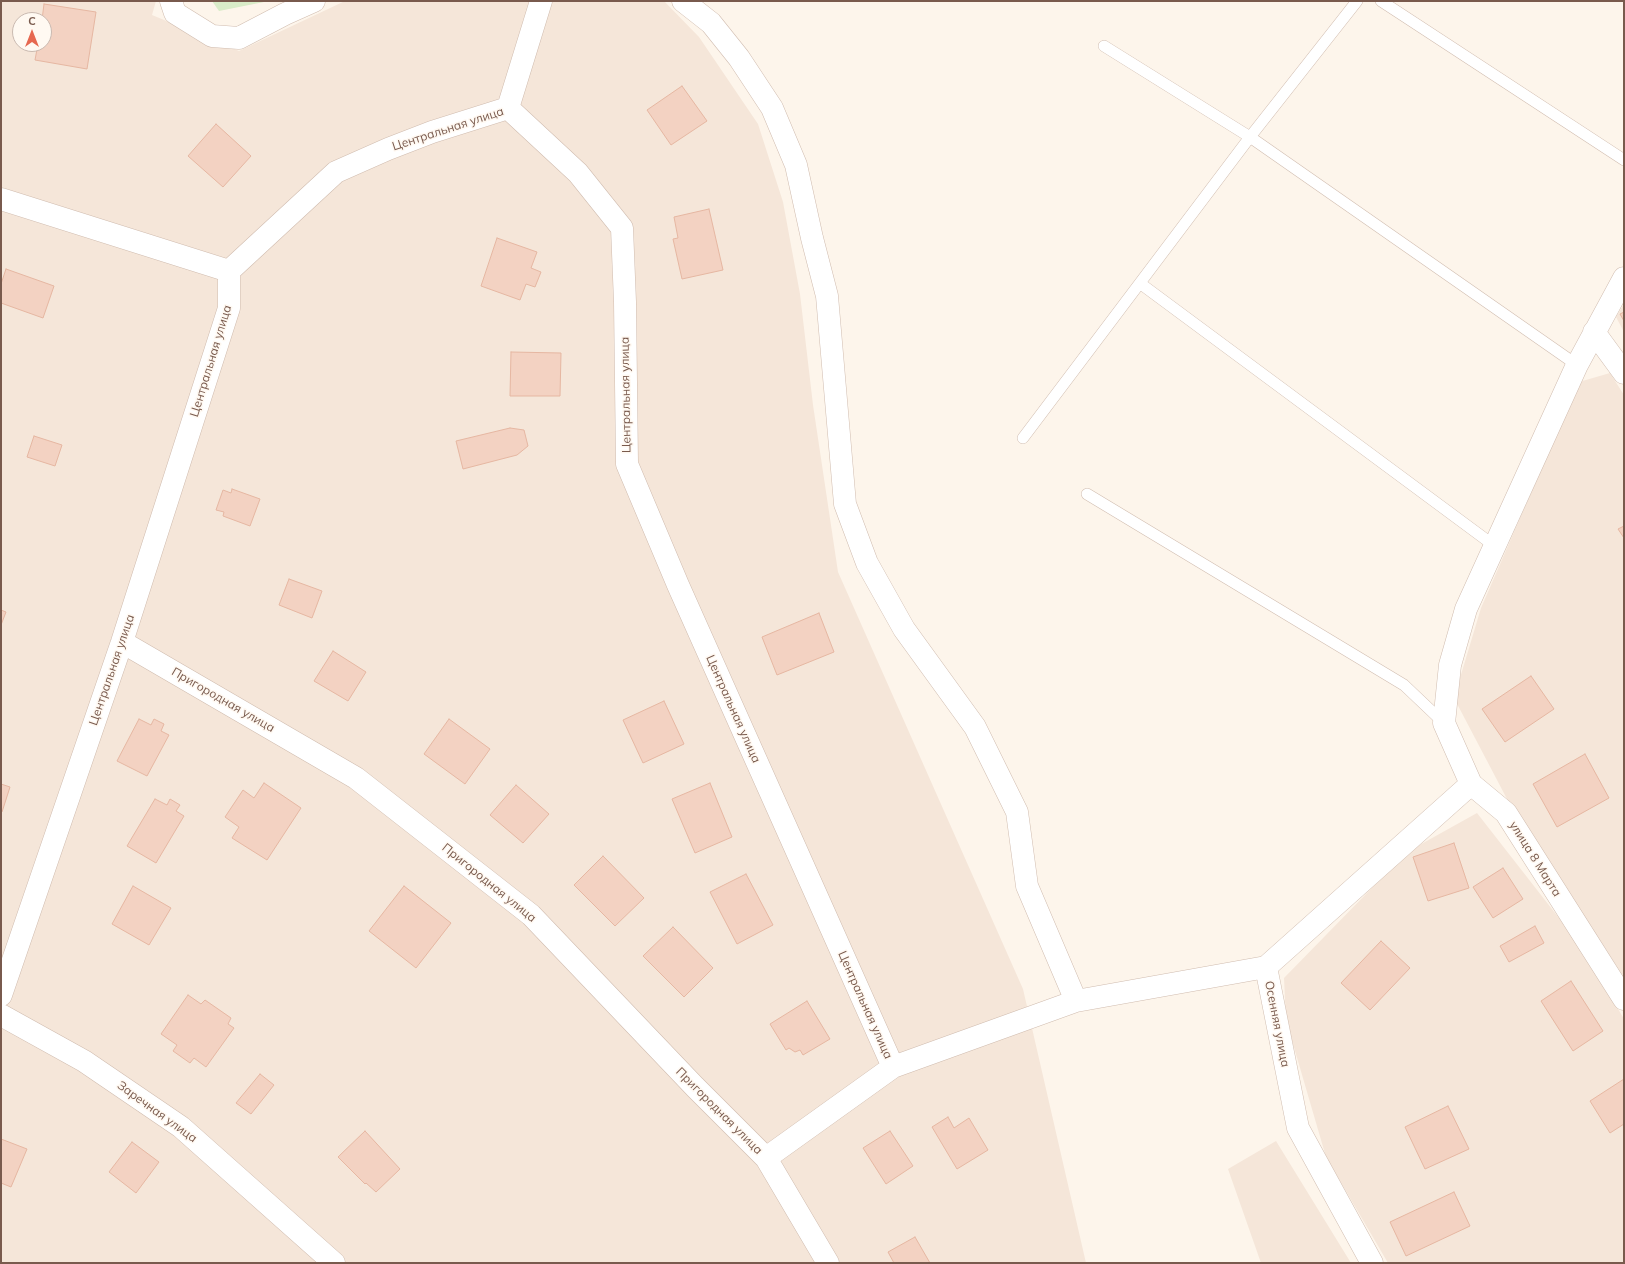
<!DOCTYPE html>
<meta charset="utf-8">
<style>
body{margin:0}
#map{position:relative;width:1625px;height:1264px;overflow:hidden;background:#fdf5eb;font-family:Mulish,sans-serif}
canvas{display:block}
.frame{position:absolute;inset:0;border:2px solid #795a4d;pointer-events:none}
.north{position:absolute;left:12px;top:12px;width:40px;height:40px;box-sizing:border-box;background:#fff9f2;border:1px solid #c9b9b0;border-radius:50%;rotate:0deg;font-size:11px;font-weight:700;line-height:16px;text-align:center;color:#795a4d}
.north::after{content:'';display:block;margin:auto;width:14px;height:18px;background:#e66850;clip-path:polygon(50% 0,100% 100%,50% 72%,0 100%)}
</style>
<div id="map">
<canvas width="1625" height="1264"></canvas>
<div class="frame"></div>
<div class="north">С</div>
</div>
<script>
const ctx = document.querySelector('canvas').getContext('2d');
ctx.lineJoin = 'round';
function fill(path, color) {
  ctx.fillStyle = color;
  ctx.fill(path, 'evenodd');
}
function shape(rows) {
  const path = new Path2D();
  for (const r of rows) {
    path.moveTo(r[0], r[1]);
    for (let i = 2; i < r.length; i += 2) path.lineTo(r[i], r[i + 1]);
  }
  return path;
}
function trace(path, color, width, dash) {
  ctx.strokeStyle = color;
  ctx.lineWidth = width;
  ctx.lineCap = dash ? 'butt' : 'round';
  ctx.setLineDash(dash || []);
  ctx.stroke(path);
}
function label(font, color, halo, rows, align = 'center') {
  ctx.font = font + ' Mulish,sans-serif';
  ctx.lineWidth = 3;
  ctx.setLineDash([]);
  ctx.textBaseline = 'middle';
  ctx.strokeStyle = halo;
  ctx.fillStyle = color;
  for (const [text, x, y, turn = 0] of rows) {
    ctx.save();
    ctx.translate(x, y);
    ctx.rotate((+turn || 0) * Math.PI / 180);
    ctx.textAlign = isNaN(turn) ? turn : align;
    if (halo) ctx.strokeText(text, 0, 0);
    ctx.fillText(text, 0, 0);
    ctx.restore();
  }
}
fill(shape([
 [1,1,156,1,152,15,239,51,345,1,664,1,699,37,758,124,783,202,800,294,813,405,838,572,1023,989,1086,1263,1,1263],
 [20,20,44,20,44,44,20,44],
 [1624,304,1624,332,1616,317],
 [1610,373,1624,395,1624,977,1507,799,1454,698,1481,608,1579,382],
 [1477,813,1580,945,1624,1019,1624,1263,1388,1263,1326,1157,1286,1020,1284,978,1407,852],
 [1276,1141,1351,1263,1261,1263,1228,1169]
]), '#f5e6d9');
fill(shape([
 [212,1,269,1,219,11]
]), '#d9ecc8');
const building = shape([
 [44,4,96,12,87,69,35,60,38,44,44,44,44,20,42,20,44,4],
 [682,86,707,121,671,145,647,110,682,86],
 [216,124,251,156,223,187,188,156,216,124],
 [709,209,723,270,682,279,673,239,678,238,674,217,709,209],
 [497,238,537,252,531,268,541,272,535,287,526,284,520,300,481,286,497,238],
 [6,269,54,286,43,318,1,303,1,284,6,269],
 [1624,312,1624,321,1620,314,1624,312],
 [511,352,561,353,560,396,510,396,511,352],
 [510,428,524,430,528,446,517,455,463,469,456,441,510,428],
 [34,436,62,445,55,466,27,457,34,436],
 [232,489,260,499,250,526,223,516,224,512,216,510,223,490,231,493,232,489],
 [1624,526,1624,538,1618,529,1624,526],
 [289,579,322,591,312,618,279,605,289,579],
 [1,610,6,612,1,625,1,610],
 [819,613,834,652,777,675,762,637,819,613],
 [333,651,366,672,348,701,314,681,333,651],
 [1531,676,1554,709,1505,742,1482,709,1531,676],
 [664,701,684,744,643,763,623,720,664,701],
 [139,719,151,725,154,719,164,724,161,731,169,735,147,776,117,761,139,719],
 [449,719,490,749,465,784,424,754,449,719],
 [1585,754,1609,798,1557,827,1533,784,1585,754],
 [264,783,301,808,267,860,232,838,239,827,225,817,243,790,254,798,264,783],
 [710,783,732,837,695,853,672,799,710,783],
 [1,784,10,787,2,812,1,812,1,784],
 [516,785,549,814,523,843,490,815,516,785],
 [155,799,167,805,170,799,180,805,176,811,184,816,156,863,127,846,155,799],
 [1454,843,1469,888,1428,901,1413,857,1454,843],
 [603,856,644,898,615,926,574,885,603,856],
 [1503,868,1523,899,1493,918,1473,887,1503,868],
 [746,874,773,925,737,944,710,892,746,874],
 [133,886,171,908,149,945,112,924,133,886],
 [404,886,451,923,416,968,369,931,404,886],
 [1535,926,1544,943,1509,962,1500,946,1535,926],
 [673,927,713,968,684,997,643,956,673,927],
 [1381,941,1410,968,1370,1010,1341,983,1381,941],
 [1571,981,1603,1031,1573,1051,1541,1001,1571,981],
 [188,995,201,1004,205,1000,231,1018,228,1024,234,1028,206,1067,194,1058,190,1063,173,1051,177,1045,161,1034,188,995],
 [807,1001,830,1039,803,1055,800,1050,795,1052,789,1048,786,1050,770,1024,807,1001],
 [260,1074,274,1085,251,1114,236,1103,260,1074],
 [1624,1079,1624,1124,1610,1133,1590,1101,1624,1079],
 [1448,1106,1469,1149,1425,1169,1405,1127,1448,1106],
 [948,1117,954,1128,969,1118,988,1150,957,1169,932,1127,948,1117],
 [365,1131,400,1169,376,1192,366,1183,365,1184,338,1157,365,1131],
 [890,1131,913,1166,886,1184,863,1148,890,1131],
 [1,1139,27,1149,11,1187,1,1183,1,1139],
 [132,1142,159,1162,136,1193,109,1172,132,1142],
 [1454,1192,1470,1226,1406,1256,1390,1222,1454,1192],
 [915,1237,930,1263,894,1263,888,1252,915,1237]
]);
fill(building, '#f3d2c2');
trace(building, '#e6b7a2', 1);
const lane = shape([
 [1381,1,1624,160],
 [1104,46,1250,137,1577,365],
 [1141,284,1496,547],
 [1023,438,1250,137,1357,1],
 [1087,494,1404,685,1444,723]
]);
const street = shape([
 [171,1,175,13,212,36,239,38,285,14,314,1],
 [683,1,711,23,739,58,772,108,796,165,812,238,827,296,845,504,867,563,904,629,975,727,1017,812,1027,886,1076,1001],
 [508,108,541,1],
 [1,199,229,271],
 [1624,278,1577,365,1466,609,1450,665,1444,723,1471,784,1506,813,1624,999],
 [1594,332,1624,373],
 [122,642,356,778,531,915,695,1087,766,1158,828,1263],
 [1,995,122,642,229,308,229,271,336,172,388,149,432,132,508,108,578,173,622,228,625,302,627,464,678,585,893,1067],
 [1,1015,84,1061,181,1127,334,1263],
 [766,1158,893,1067,1076,1001,1266,967],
 [1372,1263,1298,1128,1266,967,1471,784]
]);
trace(lane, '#d0bcaf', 12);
trace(street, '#d0bcaf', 23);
trace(lane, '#fff', 11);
trace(street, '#fff', 22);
label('12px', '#795a4d', '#fff9f2', [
 ["Центральная улица",448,129,-18],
 ["Центральная улица",211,361,-73],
 ["Центральная улица",626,395,-91],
 ["Центральная улица",112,670,-71],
 ["Пригородная улица",223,700,30],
 ["Центральная улица",733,709,66],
 ["улица 8 Марта",1535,859,58],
 ["Пригородная улица",489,883,39],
 ["Центральная улица",865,1005,66],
 ["Осенняя улица",1277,1024,79],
 ["Пригородная улица",719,1111,45],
 ["Заречная улица",157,1112,36]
]);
</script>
